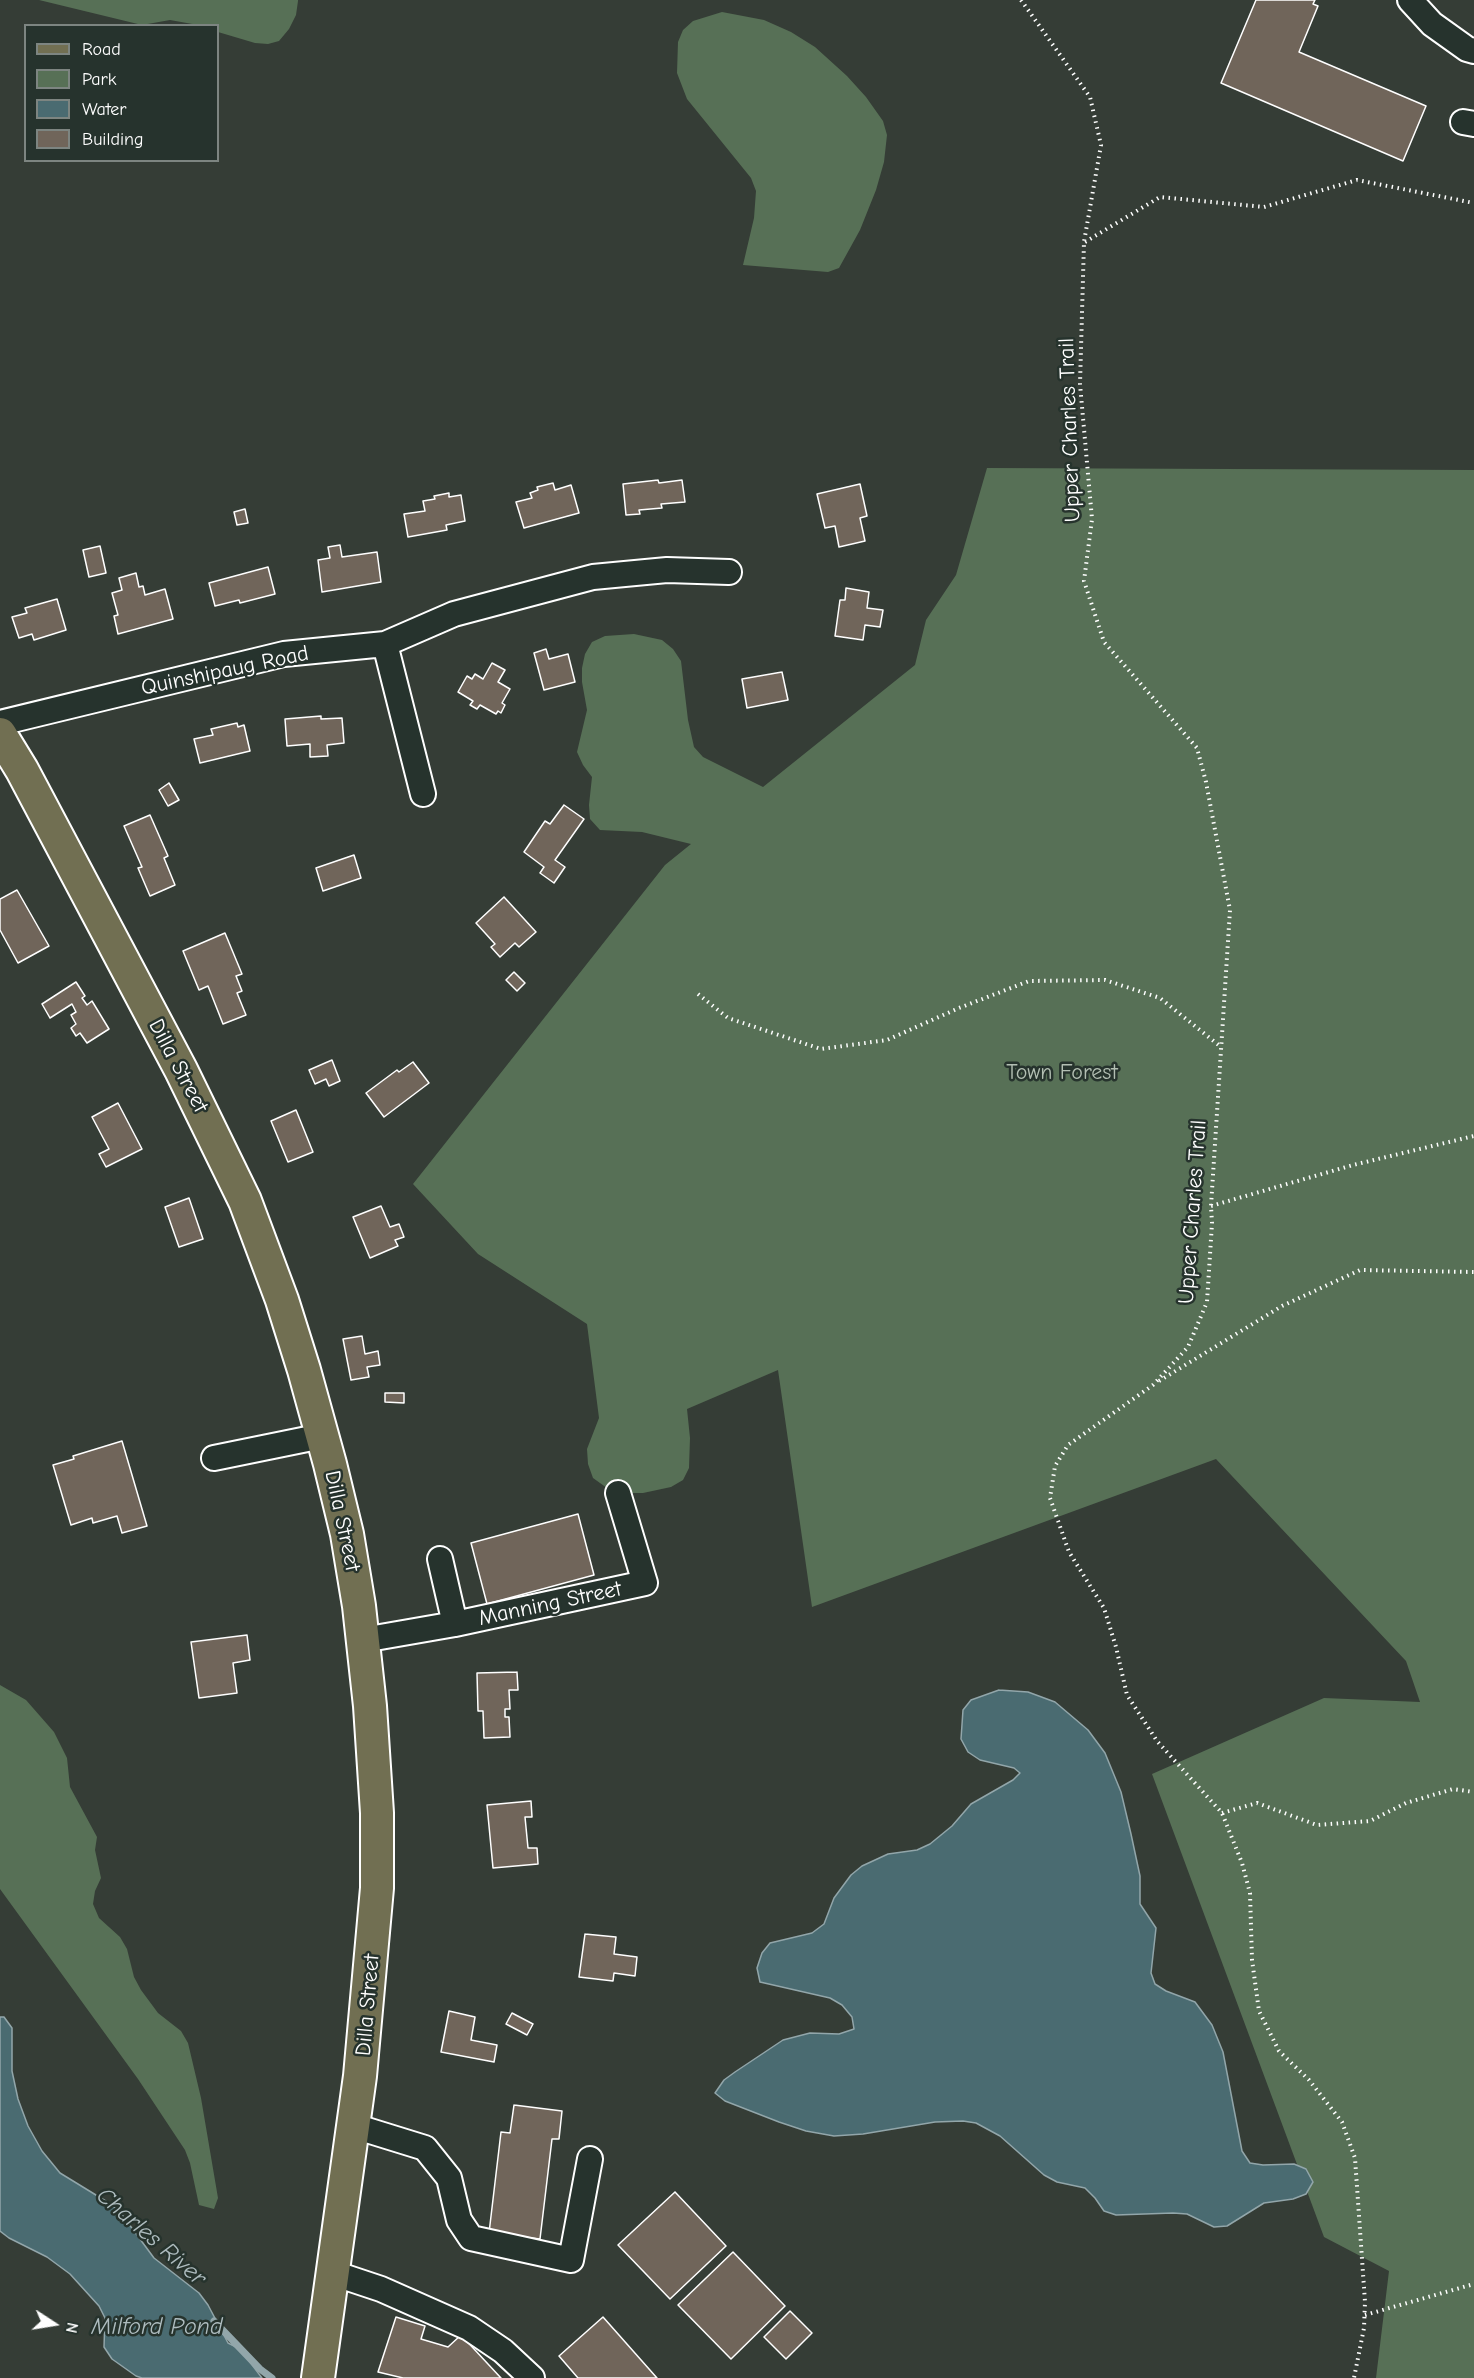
<!DOCTYPE html>
<style>
body{margin:0}
#map{position:relative;width:1474px;height:2378px;overflow:hidden;background:#353d36;font-family:"Comic Neue",sans-serif}
canvas{display:block}
.legend{position:absolute;left:24px;top:24px;width:195px;height:138px;box-sizing:border-box;background:#26332d;border:2px solid #7d8581;margin:0;padding:8px 10px;list-style:none;font-size:18px;color:#fff}
.legend li{display:flex;align-items:center;gap:12px;height:30px}
.legend b{width:30px;border:2px solid #7d8581}
.north{position:absolute;left:24px;top:2294px;width:60px;height:60px;-webkit-text-stroke:4px #26332d;paint-order:stroke;rotate:102deg;font-size:16px;font-weight:700;line-height:24px;text-align:center;color:#fff}
.north::after{content:'';display:block;margin:auto;width:21px;height:27px;background:#fff;clip-path:polygon(50% 0,100% 100%,50% 72%,0 100%)}
</style>
<div id="map">
<canvas width="1474" height="2378"></canvas>
<ul class="legend">
<li><b style="height:8px;background:#716f52"></b>Road</li>
<li><b style="height:16px;background:#577056"></b>Park</li>
<li><b style="height:16px;background:#4a6b71"></b>Water</li>
<li><b style="height:16px;background:#70655a"></b>Building</li>
</ul>
<div class="north">N</div>
</div>
<script>
const ctx = document.querySelector('canvas').getContext('2d');
ctx.lineJoin = 'round';
function fill(path, color) {
  ctx.fillStyle = color;
  ctx.fill(path, 'evenodd');
}
function shape(rows) {
  const path = new Path2D();
  for (const r of rows) {
    path.moveTo(r[0], r[1]);
    for (let i = 2; i < r.length; i += 2) path.lineTo(r[i], r[i + 1]);
  }
  return path;
}
function trace(path, color, width, dash) {
  ctx.strokeStyle = color;
  ctx.lineWidth = width;
  ctx.lineCap = dash ? 'butt' : 'round';
  ctx.setLineDash(dash || []);
  ctx.stroke(path);
}
function label(font, color, halo, rows, align = 'center') {
  ctx.font = font + ' "Comic Neue",sans-serif';
  ctx.lineWidth = 5;
  ctx.setLineDash([]);
  ctx.textBaseline = 'middle';
  ctx.strokeStyle = halo;
  ctx.fillStyle = color;
  for (const [text, x, y, turn = 0] of rows) {
    ctx.save();
    ctx.translate(x, y);
    ctx.rotate((+turn || 0) * Math.PI / 180);
    ctx.textAlign = isNaN(turn) ? turn : align;
    if (halo) ctx.strokeText(text, 0, 0);
    ctx.fillText(text, 0, 0);
    ctx.restore();
  }
}
fill(shape([
 [39,0,298,0,298,1,296,15,289,29,279,41,268,44,255,43,218,32,218,26,198,25,170,20,142,25],
 [722,12,764,20,791,32,815,47,847,76,866,97,883,121,887,135,884,162,876,190,860,230,839,268,828,272,743,265,754,218,756,191,751,178,687,99,677,73,678,42,683,30,693,21],
 [987,468,1474,470,1474,2378,1376,2378,1389,2271,1324,2237,1152,1774,1324,1698,1420,1702,1406,1661,1216,1459,812,1607,778,1370,687,1409,690,1438,689,1468,683,1480,671,1487,643,1493,614,1493,593,1478,588,1464,587,1449,599,1418,587,1324,478,1254,413,1184,665,865,691,844,642,832,600,830,590,819,589,805,592,777,583,765,577,752,587,710,582,682,582,668,585,654,592,642,605,636,634,634,662,640,673,649,681,661,688,720,694,747,703,757,763,787,915,665,926,620,956,575],
 [0,1685,26,1700,54,1732,67,1758,70,1787,97,1837,95,1850,101,1878,95,1891,93,1904,99,1918,120,1937,127,1949,134,1977,141,1990,158,2013,181,2031,188,2043,201,2098,218,2198,214,2209,199,2205,190,2163,185,2150,138,2079,0,1889]
]), '#577056');
const water = shape([
 [999,1690,1028,1692,1055,1702,1088,1730,1105,1753,1121,1792,1131,1834,1140,1876,1140,1904,1156,1928,1151,1973,1155,1984,1166,1991,1195,2002,1212,2025,1223,2052,1242,2151,1250,2163,1263,2165,1294,2164,1306,2169,1313,2182,1306,2194,1293,2199,1264,2203,1227,2226,1214,2227,1187,2214,1173,2213,1116,2215,1104,2211,1095,2198,1085,2188,1057,2182,1044,2175,1000,2136,976,2123,963,2121,935,2122,863,2134,834,2136,806,2131,779,2122,725,2101,715,2093,724,2080,735,2072,783,2040,810,2033,839,2034,854,2029,852,2017,842,2005,830,1998,760,1982,757,1968,762,1953,770,1943,812,1933,824,1924,834,1898,851,1875,862,1866,888,1854,917,1850,930,1844,952,1826,971,1804,1013,1780,1020,1773,1014,1768,980,1760,968,1752,961,1739,963,1710,971,1700,999,1690],
 [0,2017,4,2017,12,2028,12,2071,18,2099,28,2126,42,2151,60,2173,109,2203,120,2212,154,2258,199,2293,208,2305,228,2343,240,2349,262,2378,142,2378,136,2376,112,2359,104,2347,105,2318,99,2306,70,2274,47,2257,9,2238,0,2231,0,2017]
]);
fill(water, '#4a6b71');
trace(water, '#92a6aa', 1.5);
trace(shape([
 [214,2321,260,2369,272,2378]
]), '#92a6aa', 7);
const building = shape([
 [1256,0,1315,0,1313,4,1318,6,1299,52,1426,106,1403,161,1221,83,1256,0],
 [658,480,659,483,682,480,685,502,661,504,662,508,639,510,640,514,626,515,623,484,658,480],
 [553,483,555,490,571,485,579,513,524,528,516,502,532,498,530,493,538,490,537,487,553,483],
 [860,484,867,516,860,518,865,541,839,547,835,526,825,528,817,494,860,484],
 [449,493,449,497,461,495,465,521,446,525,447,530,408,537,404,514,425,511,423,501,435,499,434,496,449,493],
 [245,509,248,523,237,525,234,512,245,509],
 [340,545,342,557,377,552,381,582,322,592,318,560,330,558,328,547,340,545],
 [100,546,106,573,89,577,83,550,100,546],
 [268,567,275,594,240,603,239,600,215,606,209,583,268,567],
 [136,573,139,587,143,586,145,595,165,589,173,619,118,634,114,616,118,615,112,593,122,590,119,578,136,573],
 [846,588,869,592,867,608,883,610,880,627,865,625,863,640,835,636,840,600,845,600,846,588],
 [57,599,66,630,34,640,32,634,19,638,12,617,27,613,25,608,57,599],
 [546,649,549,659,568,654,575,682,544,690,534,653,546,649],
 [492,663,505,670,498,682,510,689,502,703,505,705,501,713,498,711,496,714,480,705,477,709,470,705,473,701,458,692,467,676,472,679,475,674,483,679,492,663],
 [782,672,788,700,747,708,742,679,782,672],
 [321,716,321,719,342,718,344,743,327,745,328,756,310,757,310,744,287,746,285,719,321,716],
 [237,723,238,727,244,725,250,751,200,763,194,739,213,735,211,729,237,723],
 [169,783,179,800,168,806,159,790,169,783],
 [564,805,584,819,555,860,565,867,554,883,540,873,544,867,524,852,545,821,550,824,564,805],
 [150,815,168,856,164,858,175,885,150,896,138,868,142,867,124,826,150,815],
 [354,855,361,878,323,891,316,868,354,855],
 [17,890,49,946,18,963,0,930,0,899,17,890],
 [504,897,536,932,519,947,515,943,500,957,491,947,495,944,476,923,504,897],
 [225,933,242,974,236,976,242,991,237,993,246,1015,223,1024,208,986,199,990,183,951,225,933],
 [514,972,525,983,517,991,506,980,514,972],
 [76,982,85,996,82,998,87,1005,92,1001,109,1029,87,1043,80,1033,76,1036,71,1028,76,1024,71,1015,76,1012,72,1004,50,1018,42,1004,76,982],
 [332,1060,340,1081,329,1086,326,1079,315,1084,309,1070,332,1060],
 [413,1062,429,1083,384,1117,366,1093,397,1070,399,1072,413,1062],
 [118,1103,142,1149,106,1167,99,1154,109,1149,92,1117,118,1103],
 [296,1110,313,1152,288,1162,271,1121,296,1110],
 [189,1198,203,1239,179,1247,165,1207,189,1198],
 [381,1206,390,1227,399,1224,404,1237,395,1240,398,1246,370,1258,353,1217,381,1206],
 [362,1336,365,1354,378,1351,380,1365,367,1367,369,1377,351,1380,343,1339,362,1336],
 [385,1393,404,1393,404,1403,385,1402,385,1393],
 [122,1441,147,1526,122,1533,117,1516,93,1523,92,1518,71,1525,53,1465,74,1459,73,1456,122,1441],
 [578,1514,594,1575,487,1604,471,1543,578,1514],
 [247,1635,250,1660,233,1663,237,1693,199,1698,191,1642,247,1635],
 [517,1672,518,1690,509,1690,510,1709,505,1709,505,1717,509,1717,510,1737,484,1738,483,1711,478,1711,477,1673,517,1672],
 [531,1801,532,1817,525,1817,528,1848,537,1848,538,1864,493,1868,487,1805,531,1801],
 [585,1934,616,1937,614,1954,637,1957,635,1976,614,1973,613,1981,579,1977,585,1934],
 [449,2011,475,2017,471,2040,497,2045,494,2062,441,2052,449,2011],
 [512,2013,533,2024,527,2035,506,2024,512,2013],
 [514,2105,562,2111,559,2139,552,2139,540,2239,489,2233,501,2132,510,2133,514,2105],
 [675,2192,726,2246,670,2299,618,2245,675,2192],
 [733,2252,785,2306,731,2359,678,2305,733,2252],
 [790,2311,812,2333,786,2359,764,2337,790,2311],
 [396,2317,425,2326,421,2339,448,2347,461,2335,501,2378,403,2378,378,2372,396,2317],
 [603,2317,657,2378,578,2378,559,2356,603,2317]
]);
fill(building, '#70655a');
trace(building, '#fff', 1.5);
const minor = shape([
 [1410,0,1432,24,1467,49,1474,51],
 [1463,122,1474,124],
 [385,644,423,794],
 [0,723,284,654,385,644,454,614,593,577,667,570,729,572],
 [214,1458,322,1436],
 [440,1559,455,1624],
 [363,1640,455,1624,645,1583,618,1493],
 [354,2126,425,2148,449,2178,459,2220,471,2238,571,2260,590,2159],
 [333,2273,381,2289,469,2328,503,2351,532,2378]
]);
const major = shape([
 [0,734,22,770,181,1070,245,1201,282,1300,304,1370,330,1464,347,1534,359,1606,370,1706,377,1813,377,1888,360,2076,318,2378]
]);
trace(minor, '#fff', 28);
trace(major, '#fff', 36);
trace(shape([
 [1021,0,1090,97,1101,145,1084,242,1080,384,1092,519,1084,581,1104,642,1197,748,1206,782,1230,910,1211,1206,1212,1223,1207,1302,1188,1347,1153,1385,1068,1445,1055,1466,1050,1498,1069,1552,1104,1608,1116,1647,1127,1695,1157,1741,1222,1813,1242,1863,1250,1893,1252,1960,1259,2011,1279,2051,1309,2080,1342,2122,1355,2158,1365,2302,1364,2328,1354,2378],
 [1085,242,1160,197,1264,207,1357,180,1474,203],
 [698,994,728,1018,821,1049,887,1040,959,1008,1029,981,1105,980,1160,998,1221,1047],
 [1211,1206,1353,1165,1474,1136],
 [1159,1381,1282,1306,1360,1270,1474,1272],
 [1222,1813,1257,1803,1317,1825,1370,1821,1406,1803,1453,1789,1474,1792],
 [1365,2315,1474,2284]
]), '#fff', 4, [1.5, 4.5]);
trace(minor, '#26332d', 24);
trace(major, '#716f52', 32);
label('22px', '#fff', '#26332d', [
 ["Upper Charles Trail",1070,430,-92],
 ["Quinshipaug Road",225,671,-12],
 ["Dilla Street",178,1066,62],
 ["Upper Charles Trail",1193,1212,-86],
 ["Dilla Street",342,1521,78],
 ["Manning Street",550,1604,-12],
 ["Dilla Street",368,2005,-85]
]);
label('22px', '#b3bfb3', '#26332d', [
 ["Town Forest",1062,1073]
]);
label('italic 24px', '#aebcbf', '#26332d', [
 ["Charles River",151,2237,41],
 ["Milford Pond",157,2327]
]);
</script>
